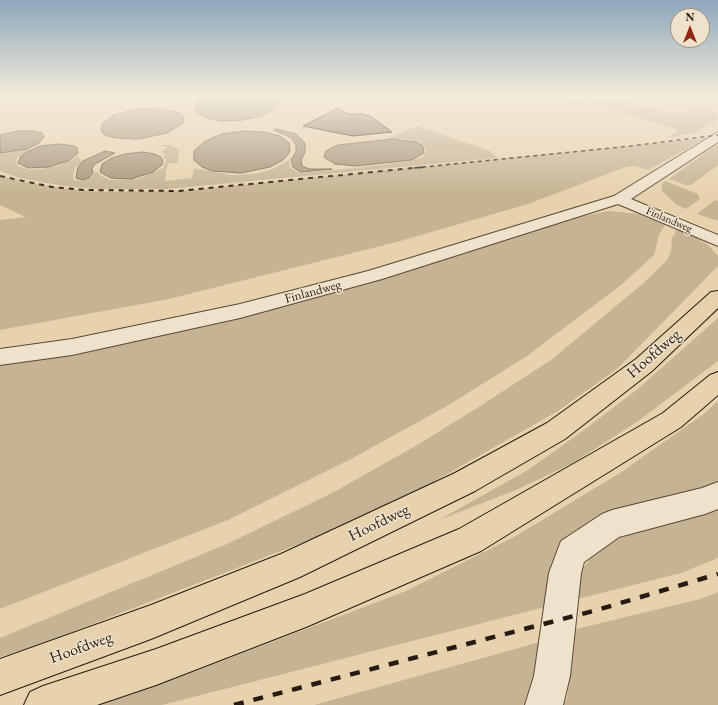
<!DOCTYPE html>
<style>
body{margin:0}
#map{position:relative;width:718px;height:705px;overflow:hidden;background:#e7d2ae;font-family:"EB Garamond",serif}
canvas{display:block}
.north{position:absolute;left:670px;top:8px;width:40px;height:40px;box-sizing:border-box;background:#efe2ca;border:1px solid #9e9280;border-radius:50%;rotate:0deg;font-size:11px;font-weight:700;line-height:16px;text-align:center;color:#251b11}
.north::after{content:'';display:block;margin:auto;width:14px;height:18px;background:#8f2418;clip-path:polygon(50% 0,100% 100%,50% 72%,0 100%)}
</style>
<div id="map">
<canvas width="718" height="705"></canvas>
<div class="north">N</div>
</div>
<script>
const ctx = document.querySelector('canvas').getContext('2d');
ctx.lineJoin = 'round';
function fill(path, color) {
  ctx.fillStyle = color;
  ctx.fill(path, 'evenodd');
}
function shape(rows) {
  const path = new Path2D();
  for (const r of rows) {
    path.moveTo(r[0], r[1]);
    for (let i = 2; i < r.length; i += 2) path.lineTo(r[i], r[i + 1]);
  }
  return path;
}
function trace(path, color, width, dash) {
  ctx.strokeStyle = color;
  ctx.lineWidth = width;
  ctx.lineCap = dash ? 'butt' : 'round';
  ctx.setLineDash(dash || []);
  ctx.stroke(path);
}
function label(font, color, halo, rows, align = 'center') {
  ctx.font = font + ' "EB Garamond",serif';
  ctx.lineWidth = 3;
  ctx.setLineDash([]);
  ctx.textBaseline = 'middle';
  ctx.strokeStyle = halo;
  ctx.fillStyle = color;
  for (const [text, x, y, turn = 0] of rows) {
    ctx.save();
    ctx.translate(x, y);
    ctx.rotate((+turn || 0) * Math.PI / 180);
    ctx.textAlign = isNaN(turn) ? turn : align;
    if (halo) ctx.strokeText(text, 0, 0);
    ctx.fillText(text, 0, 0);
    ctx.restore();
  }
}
fill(shape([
 [565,97,626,97,633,103,646,108,672,112,692,110,693,109,684,106,684,104,693,104,717,112,718,119,694,133,667,138,679,130,588,102,578,107,558,100],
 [417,126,490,151,497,158,167,189,96,189,64,186,20,178,0,171,0,154,28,149,30,150,18,157,16,161,18,166,29,170,41,169,59,166,78,156,82,162,75,167,73,175,74,180,80,181,90,179,96,171,101,176,110,180,138,179,163,168,166,160,163,156,166,155,161,152,167,147,158,145,170,145,179,150,178,163,169,163,166,170,165,181,192,178,194,168,230,175,254,174,273,169,289,160,290,167,298,173,346,169,412,161,423,157,426,153,425,147,419,142,407,139,388,139],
 [706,138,648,170,635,166,626,167,528,204,397,242,169,299,0,330,0,220,26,217,0,205,0,176,24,182,67,189,104,192,182,191],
 [718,144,718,165,691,185,686,185,669,179],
 [665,181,698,194,700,199,686,209,677,205,662,191,662,184],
 [715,200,718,201,718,221,697,214],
 [609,211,638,214,665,225,659,235,654,255,621,285,527,356,447,406,351,459,228,520,0,609,0,366,156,336,383,278,579,217],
 [677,229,695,237,708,245,718,256,718,266,617,369,558,411,412,494,335,530,33,647,0,657,0,638,227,544,334,492,419,444,477,408,551,360,646,281,667,260,671,252,672,238],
 [718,318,718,361,637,422,571,464,516,490,439,520,528,470,584,430,639,388],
 [718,401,718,484,601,519,549,606,162,705,92,705,172,680,406,591,514,537,620,473,705,413],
 [718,508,718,558,681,573,574,600,582,570,592,556,610,541],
 [718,592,718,705,563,705,567,698,576,629,700,599],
 [540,642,530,705,314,705]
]), '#c6b393');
const water = shape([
 [206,97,276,97,279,103,276,109,261,116,243,120,220,121,207,118,196,112,196,104,206,97],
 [159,108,180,113,184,118,183,123,167,133,139,139,115,138,105,135,101,131,102,124,114,115,136,109,159,108],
 [276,129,296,134,305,143,305,152,301,160,302,166,309,169,332,169,300,172,293,167,291,160,296,152,296,145,292,138,274,130,276,129],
 [18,131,35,131,42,133,44,137,39,143,27,149,0,153,0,135,18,131],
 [245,131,264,132,280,136,289,143,290,152,283,160,270,167,241,173,212,171,202,167,194,160,194,151,205,141,222,134,245,131],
 [392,139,416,142,423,146,424,153,412,160,355,166,335,164,324,157,326,151,338,145,392,139],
 [59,144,74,146,77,148,78,153,68,161,49,167,28,168,18,163,21,156,29,151,40,146,59,144],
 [105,151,115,153,95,164,92,168,93,173,89,178,82,180,76,178,78,167,83,161,105,151],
 [142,152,155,154,161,157,163,161,162,165,153,172,131,179,111,178,100,172,102,164,112,158,125,154,142,152]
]);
fill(water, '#a59479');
trace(water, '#72644f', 1);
const building = shape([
 [338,108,348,114,361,114,370,116,392,132,353,136,303,126,338,108]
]);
fill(building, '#8a7a63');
trace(building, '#251b11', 1);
const minor = shape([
 [718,132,718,142,631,199,718,235,718,246,618,204,382,279,240,318,72,355,0,365,0,349,72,339,240,304,368,271,614,196,718,132],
 [718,482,718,509,705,514,619,537,584,562,581,573,570,676,563,705,525,705,534,676,549,573,561,541,602,514,612,510,702,488,718,482]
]);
const major = shape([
 [718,291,718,308,652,371,565,439,475,491,300,577,151,639,0,695,0,659,151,605,281,554,455,473,547,423,636,359,711,292,718,291],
 [718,372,718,395,681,427,481,551,306,627,156,685,97,705,24,705,30,692,43,686,156,649,305,594,459,529,663,413,710,375,718,372]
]);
trace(minor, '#564938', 2);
trace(major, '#251b11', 2);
fill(minor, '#efe2ca');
fill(major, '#e7d2ae');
trace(shape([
 [414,168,631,146,718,135]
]), '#251b11', 1.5, [4, 4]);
trace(shape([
 [0,176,52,187,84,190,178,191,424,167]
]), '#251b11', 2, [5, 5]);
trace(shape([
 [234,705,597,610,718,574]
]), '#251b11', 4.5, [10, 10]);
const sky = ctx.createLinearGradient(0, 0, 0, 196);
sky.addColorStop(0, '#8da7bc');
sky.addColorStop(0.49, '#f4ebdb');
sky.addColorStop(1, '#f4ebdb00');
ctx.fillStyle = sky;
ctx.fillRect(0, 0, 718, 196);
label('11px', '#251b11', '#efe2ca', [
 ["Finlandweg",669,220,23]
]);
label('13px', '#251b11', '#efe2ca', [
 ["Finlandweg",313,292,-15]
]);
label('16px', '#251b11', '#efe2ca', [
 ["Hoofdweg",654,354,-41],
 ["Hoofdweg",379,523,-26],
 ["Hoofdweg",81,648,-20]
]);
</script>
